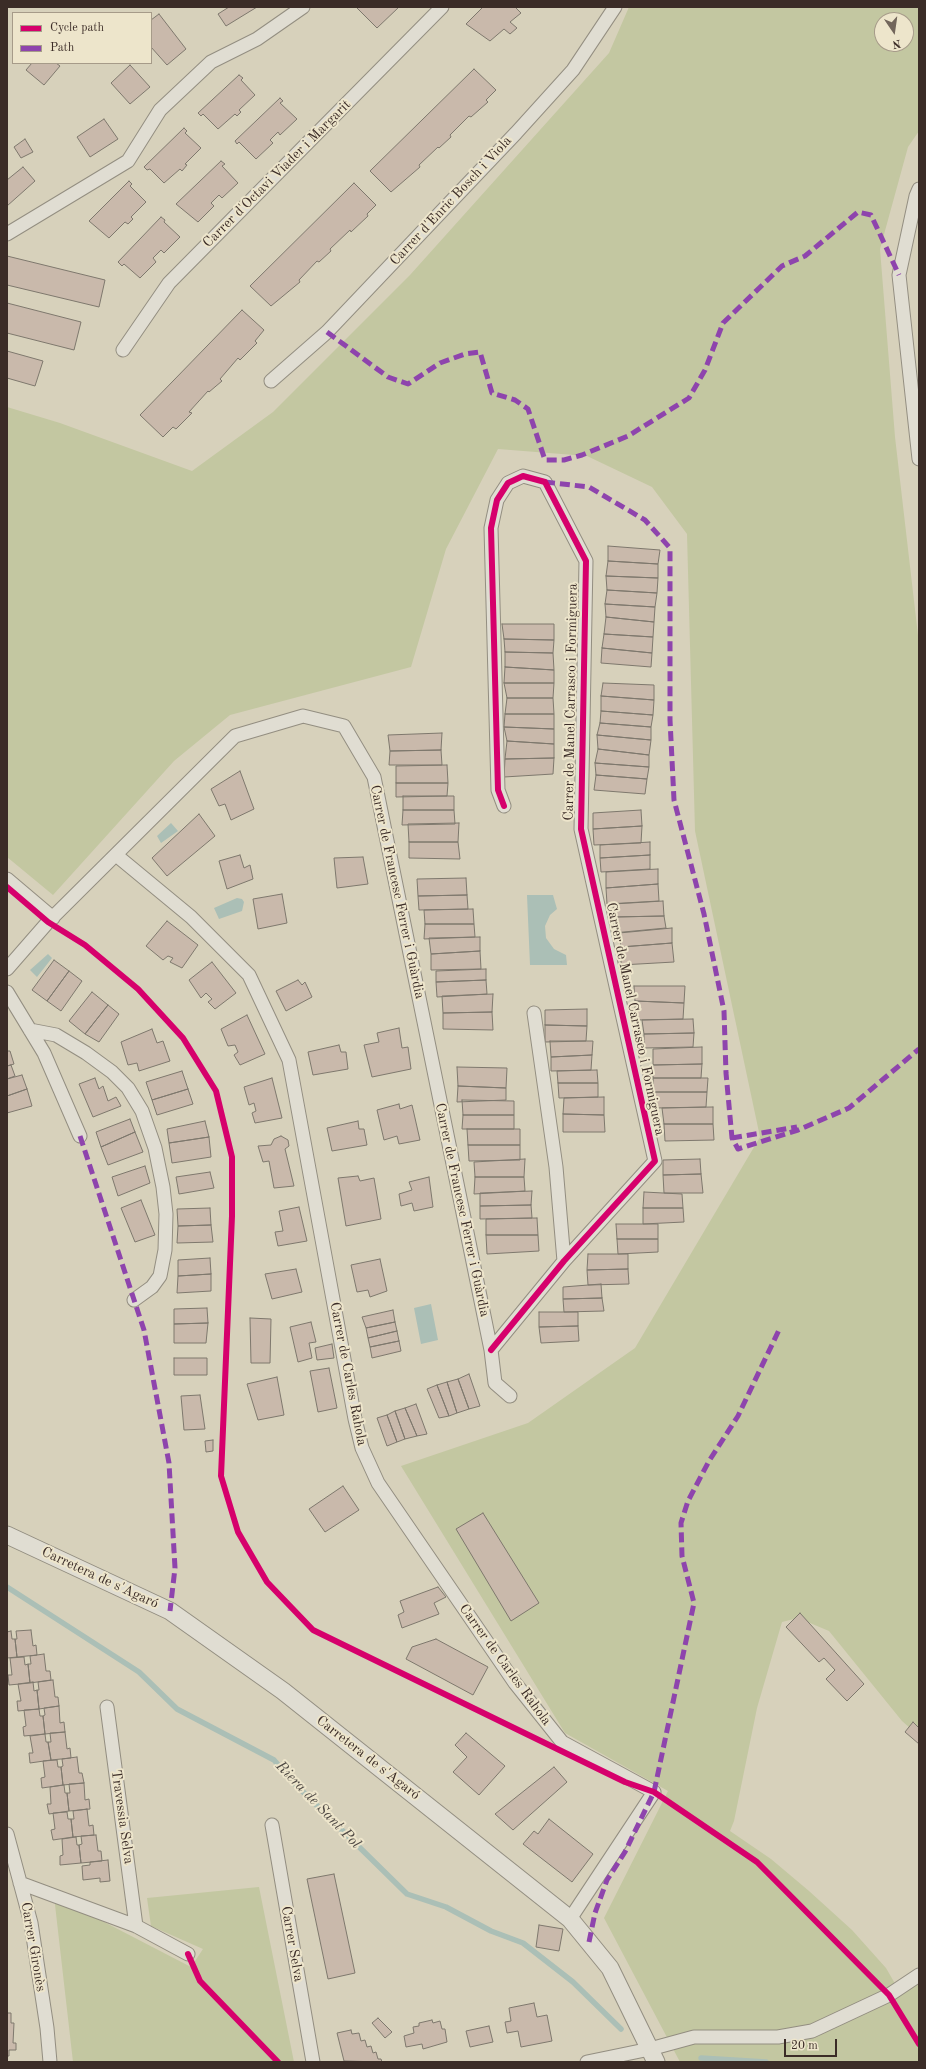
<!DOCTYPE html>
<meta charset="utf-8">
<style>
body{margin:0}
#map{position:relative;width:926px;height:2069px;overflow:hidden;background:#d7d1bb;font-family:"Old Standard TT",serif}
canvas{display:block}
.frame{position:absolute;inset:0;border:8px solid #3b2c27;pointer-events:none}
.legend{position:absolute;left:12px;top:12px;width:140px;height:52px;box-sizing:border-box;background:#ede5cb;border:1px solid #a69b89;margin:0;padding:5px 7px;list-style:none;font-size:12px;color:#3b2c27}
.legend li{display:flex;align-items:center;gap:8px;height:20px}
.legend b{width:20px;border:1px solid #a69b89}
.north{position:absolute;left:874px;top:12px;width:40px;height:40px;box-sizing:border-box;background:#ede5cb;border:1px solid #a69b89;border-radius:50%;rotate:167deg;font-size:11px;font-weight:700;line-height:16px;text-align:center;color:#3b2c27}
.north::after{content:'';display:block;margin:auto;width:14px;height:18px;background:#72665b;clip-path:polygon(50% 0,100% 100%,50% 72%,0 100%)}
.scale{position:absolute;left:784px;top:2039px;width:53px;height:18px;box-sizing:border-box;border:2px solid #3b2c27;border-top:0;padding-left:5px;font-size:12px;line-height:14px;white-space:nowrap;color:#3b2c27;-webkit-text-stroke:3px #ede5cb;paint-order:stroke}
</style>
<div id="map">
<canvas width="926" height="2069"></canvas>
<div class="frame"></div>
<ul class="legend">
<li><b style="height:5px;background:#d6006c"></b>Cycle path</li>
<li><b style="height:5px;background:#8e44ad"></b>Path</li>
</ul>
<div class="north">N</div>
<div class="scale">20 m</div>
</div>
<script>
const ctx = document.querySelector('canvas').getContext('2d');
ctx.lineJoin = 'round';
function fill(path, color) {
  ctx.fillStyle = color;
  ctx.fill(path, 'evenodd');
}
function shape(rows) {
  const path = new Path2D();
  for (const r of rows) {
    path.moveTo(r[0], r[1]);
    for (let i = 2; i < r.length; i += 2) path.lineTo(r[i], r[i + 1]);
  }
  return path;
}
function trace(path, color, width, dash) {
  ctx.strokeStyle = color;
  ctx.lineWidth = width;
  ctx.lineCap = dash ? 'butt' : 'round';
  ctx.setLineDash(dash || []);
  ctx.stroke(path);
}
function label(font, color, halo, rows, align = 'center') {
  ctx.font = font + ' "Old Standard TT",serif';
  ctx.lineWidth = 4;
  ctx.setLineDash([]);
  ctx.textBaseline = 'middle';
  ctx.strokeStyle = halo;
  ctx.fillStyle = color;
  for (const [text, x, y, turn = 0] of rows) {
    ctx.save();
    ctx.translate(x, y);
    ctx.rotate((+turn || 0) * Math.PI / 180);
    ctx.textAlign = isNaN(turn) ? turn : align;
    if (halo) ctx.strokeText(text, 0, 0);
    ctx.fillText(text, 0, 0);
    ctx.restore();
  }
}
fill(shape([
 [629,7,919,7,919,131,908,147,880,249,895,437,919,644,919,1736,902,1721,829,1631,798,1618,782,1622,757,1708,734,1821,730,1831,771,1859,809,1891,852,1930,886,1968,901,1994,919,1983,919,2062,680,2062,604,1918,668,1791,565,1733,401,1466,528,1423,635,1348,760,1137,695,831,687,534,652,487,587,456,498,449,446,549,411,667,230,715,174,761,53,895,7,857,7,407,60,423,192,471,273,412,410,275,609,53],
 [882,20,906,20,906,44,882,44],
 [259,1887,294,2062,73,2062,54,1896,191,1967,203,1949,151,1926,147,1898]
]), '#c3c7a1');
fill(shape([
 [171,823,178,831,161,843,157,836],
 [527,895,553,895,557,909,550,915,545,926,546,938,554,949,566,955,567,965,530,965],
 [237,898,242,899,244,902,242,911,219,919,214,908],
 [48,954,52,958,37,977,30,970],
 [431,1304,438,1340,421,1344,414,1308]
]), '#abbfb6');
trace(shape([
 [7,1587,139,1672,177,1709,274,1760,293,1782,407,1894,446,1907,491,1931,523,1943,573,1982,621,2029],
 [701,2058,766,2062]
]), '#abbfb6', 5.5);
const building = shape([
 [229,7,257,7,226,26,218,14,229,7],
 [356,7,399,7,377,28,356,7],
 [483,7,515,7,521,13,510,22,517,28,510,34,504,29,490,41,466,24,483,7],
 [159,14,186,49,167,65,151,47,151,20,159,14],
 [32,63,56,63,60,66,44,85,26,70,32,63],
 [130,65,150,87,130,104,111,83,130,65],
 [474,69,496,90,486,100,488,102,471,117,469,116,450,135,451,137,439,148,438,147,419,165,420,167,391,192,370,171,474,69],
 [239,75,243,78,241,80,255,95,239,110,241,112,237,116,235,114,218,129,203,114,201,116,198,113,239,75],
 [280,98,283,101,280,103,297,119,280,135,278,132,270,140,273,143,256,159,239,142,237,144,235,141,280,98],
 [104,119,118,139,90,157,77,137,104,119],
 [184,128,187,131,185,133,201,148,185,164,187,165,182,171,180,169,164,183,150,169,147,170,144,167,184,128],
 [25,139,33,152,21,158,14,147,25,139],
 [221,161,225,164,222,166,238,183,222,198,219,195,211,203,214,206,198,222,176,204,221,161],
 [23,167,35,181,7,206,7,180,23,167],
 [129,181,132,184,130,186,146,202,131,217,133,219,128,224,125,222,109,238,89,221,129,181],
 [354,183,376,205,367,214,368,216,351,232,350,230,330,249,331,251,319,262,317,261,299,280,300,282,271,306,250,286,354,183],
 [161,217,165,220,164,222,180,237,164,253,161,250,153,258,156,262,140,278,124,264,122,266,118,262,161,217],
 [7,256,105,280,99,307,7,285,7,256],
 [7,303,81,322,74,350,7,333,7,303],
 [242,310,264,330,255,341,257,343,240,360,238,358,220,379,222,381,209,392,208,391,189,412,192,413,176,429,173,427,163,437,140,415,242,310],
 [7,351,43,361,35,386,7,378,7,351],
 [608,546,660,550,658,564,608,561,608,546],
 [608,561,658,564,658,578,606,576,608,561],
 [606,576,658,578,657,593,607,590,606,576],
 [607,590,657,593,655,607,605,604,607,590],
 [605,604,655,607,654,622,606,617,605,604],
 [606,617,654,622,653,637,604,634,606,617],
 [502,624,554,624,554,640,504,639,502,624],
 [604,634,653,637,652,653,602,648,604,634],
 [504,639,554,640,553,653,505,652,504,639],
 [602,648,652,653,651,667,601,663,602,648],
 [505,652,553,653,554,670,505,667,505,652],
 [505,667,554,670,554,683,504,683,505,667],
 [504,683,554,683,553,698,507,698,504,683],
 [603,683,654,685,654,700,601,696,603,683],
 [601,696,654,700,653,715,601,711,601,696],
 [507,698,553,698,554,714,505,714,507,698],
 [601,711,653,715,651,727,600,723,601,711],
 [505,714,554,714,554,729,504,727,505,714],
 [600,723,651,727,651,740,597,735,600,723],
 [504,727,554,729,554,744,507,741,504,727],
 [442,733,441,750,390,751,388,735,442,733],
 [597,735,651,740,649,755,598,749,597,735],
 [507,741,554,744,554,758,505,759,507,741],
 [598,749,649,755,649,767,595,763,598,749],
 [441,750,442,765,389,765,390,751,441,750],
 [554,758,553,774,504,777,505,759,554,758],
 [595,763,649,767,647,779,596,775,595,763],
 [447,765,448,783,396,783,396,766,447,765],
 [240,771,254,809,231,820,225,804,219,806,211,789,240,771],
 [596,775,647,779,645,794,594,790,596,775],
 [396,783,448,783,447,796,396,797,396,783],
 [403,796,454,796,454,810,403,810,403,796],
 [403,810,454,810,455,824,402,825,403,810],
 [641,810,642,826,593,829,593,813,641,810],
 [199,814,215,836,167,876,152,858,199,814],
 [459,823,458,842,409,842,408,824,459,823],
 [642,826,641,843,594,845,593,829,642,826],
 [409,842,458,842,460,859,409,858,409,842],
 [650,842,650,855,600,858,600,845,650,842],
 [240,855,244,868,250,865,253,879,227,889,219,861,240,855],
 [650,855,650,869,601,872,600,858,650,855],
 [363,857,368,884,337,888,334,858,363,857],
 [658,869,658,884,606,888,606,872,658,869],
 [466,878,467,895,418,896,417,879,466,878],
 [658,884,659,901,607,904,606,888,658,884],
 [282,894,287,923,258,929,253,899,282,894],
 [467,895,468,909,419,910,418,896,467,895],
 [663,901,664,916,614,917,613,904,663,901],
 [473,909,474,924,425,924,424,910,473,909],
 [664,916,666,928,613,933,614,917,664,916],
 [167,921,198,945,182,968,170,962,173,958,168,956,163,960,146,946,167,921],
 [425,924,474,924,475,937,424,939,425,924],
 [672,928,672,943,621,947,619,933,672,928],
 [480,937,480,951,431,954,429,938,480,937],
 [672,943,674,962,621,965,621,947,672,943],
 [480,951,481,969,431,970,431,954,480,951],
 [54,960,69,971,47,1001,32,990,54,960],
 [212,962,236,993,215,1009,208,1002,212,999,206,993,201,998,189,980,212,962],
 [486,969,486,980,436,982,436,971,486,969],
 [69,971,82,981,61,1011,47,1001,69,971],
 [298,980,302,985,305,982,312,997,286,1011,276,991,298,980],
 [486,980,487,994,437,997,436,982,486,980],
 [634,986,685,986,684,1003,635,1001,634,986],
 [92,992,108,1005,85,1034,69,1021,92,992],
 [493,994,492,1012,443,1013,442,996,493,994],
 [635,1001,684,1003,683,1019,635,1020,635,1001],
 [108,1005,119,1014,99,1042,85,1034,108,1005],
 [587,1009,587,1026,545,1025,545,1010,587,1009],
 [492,1012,493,1030,443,1029,443,1013,492,1012],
 [247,1015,265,1054,240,1065,234,1055,238,1052,235,1045,228,1046,221,1029,247,1015],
 [693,1019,694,1033,644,1034,642,1020,693,1019],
 [545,1025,587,1026,586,1041,545,1042,545,1025],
 [399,1028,402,1048,408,1047,411,1069,372,1077,364,1045,379,1042,377,1033,399,1028],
 [152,1029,157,1043,163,1041,170,1061,139,1071,137,1063,128,1065,121,1042,152,1029],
 [694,1033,693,1047,644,1048,644,1034,694,1033],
 [550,1041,593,1041,592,1055,551,1057,550,1041],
 [339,1045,341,1052,346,1052,348,1069,313,1075,308,1052,339,1045],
 [702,1047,702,1064,653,1065,653,1049,702,1047],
 [7,1051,10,1051,14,1064,7,1066,7,1051],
 [592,1055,591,1070,551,1071,551,1057,592,1055],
 [702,1064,701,1078,653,1078,653,1065,702,1064],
 [11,1065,15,1076,7,1079,7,1066,11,1065],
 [457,1067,507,1068,506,1088,458,1086,457,1067],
 [597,1070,598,1083,558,1083,557,1071,597,1070],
 [182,1071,188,1089,152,1100,146,1082,182,1071],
 [22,1075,27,1089,7,1096,7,1079,22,1075],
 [95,1078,99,1089,103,1086,108,1101,116,1097,121,1106,93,1117,79,1084,95,1078],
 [272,1078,282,1118,255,1123,252,1113,256,1111,254,1103,249,1105,244,1087,272,1078],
 [653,1078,708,1078,707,1092,654,1092,653,1078],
 [558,1083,598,1083,598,1097,559,1098,558,1083],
 [458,1086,506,1088,506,1100,457,1102,458,1086],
 [27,1089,32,1106,7,1113,7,1096,27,1089],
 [188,1089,193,1104,157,1115,152,1100,188,1089],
 [654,1092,707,1092,706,1107,655,1108,654,1092],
 [604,1097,604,1115,563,1114,564,1098,604,1097],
 [462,1100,514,1101,514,1115,463,1115,462,1100],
 [399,1104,400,1109,412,1105,420,1140,399,1144,397,1136,384,1140,377,1110,399,1104],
 [713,1107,713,1124,664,1124,662,1108,713,1107],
 [563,1114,604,1115,605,1132,563,1132,563,1114],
 [463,1115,514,1115,514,1129,462,1129,463,1115],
 [130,1119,135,1132,101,1147,96,1132,130,1119],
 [205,1121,209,1137,169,1143,167,1129,205,1121],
 [358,1121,359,1129,364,1129,367,1145,332,1151,327,1128,358,1121],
 [664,1124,713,1124,714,1140,665,1141,664,1124],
 [467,1129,520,1129,520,1145,468,1145,467,1129],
 [135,1132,143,1152,108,1165,101,1147,135,1132],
 [281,1136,288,1140,289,1146,285,1149,294,1186,274,1188,269,1161,263,1162,258,1146,271,1145,274,1139,281,1136],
 [209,1137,211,1157,172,1163,169,1143,209,1137],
 [468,1145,520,1145,520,1160,469,1161,468,1145],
 [525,1159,524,1177,475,1177,474,1162,525,1159],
 [700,1159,701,1174,663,1175,663,1160,700,1159],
 [145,1166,150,1183,118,1196,112,1177,145,1166],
 [210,1172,214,1188,179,1194,176,1177,210,1172],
 [701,1174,703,1193,664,1193,663,1175,701,1174],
 [358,1176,360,1181,374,1178,381,1219,346,1226,338,1178,358,1176],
 [429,1177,433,1207,414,1211,412,1203,401,1206,399,1194,412,1190,409,1182,429,1177],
 [475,1177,524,1177,525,1191,474,1194,475,1177],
 [532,1191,531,1205,480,1206,480,1193,532,1191],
 [644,1192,682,1194,683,1208,643,1208,644,1192],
 [141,1200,155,1235,135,1242,121,1208,141,1200],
 [531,1205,532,1218,480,1219,480,1206,531,1205],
 [299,1207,307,1241,278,1246,275,1232,283,1231,279,1211,299,1207],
 [210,1208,211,1225,178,1226,177,1209,210,1208],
 [643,1208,683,1208,684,1222,643,1224,643,1208],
 [537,1218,538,1235,486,1235,486,1219,537,1218],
 [616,1224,658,1224,658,1239,617,1239,616,1224],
 [211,1225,213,1242,177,1243,178,1226,211,1225],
 [486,1235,538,1235,539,1251,487,1254,486,1235],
 [617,1239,658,1239,658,1252,618,1254,617,1239],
 [588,1254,628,1254,628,1269,587,1270,588,1254],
 [210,1258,211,1274,178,1276,178,1260,210,1258],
 [380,1259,387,1291,370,1297,368,1290,357,1292,351,1265,380,1259],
 [296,1269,302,1292,272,1299,265,1274,296,1269],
 [628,1269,629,1284,588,1285,587,1270,628,1269],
 [211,1274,211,1291,177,1293,178,1276,211,1274],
 [601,1284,602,1298,563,1299,563,1287,601,1284],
 [602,1298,604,1311,564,1312,563,1299,602,1298],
 [207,1308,208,1323,174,1324,174,1309,207,1308],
 [393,1310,395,1322,366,1328,362,1317,393,1310],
 [539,1312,578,1312,578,1326,539,1327,539,1312],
 [250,1318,271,1319,270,1363,251,1363,250,1318],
 [311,1322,316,1342,309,1343,312,1358,298,1362,290,1327,311,1322],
 [395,1322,397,1331,368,1338,366,1328,395,1322],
 [208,1323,206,1343,174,1343,174,1324,208,1323],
 [578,1326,579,1341,541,1343,539,1327,578,1326],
 [397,1331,399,1341,370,1347,368,1338,397,1331],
 [399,1341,401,1351,372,1358,370,1347,399,1341],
 [332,1344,334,1358,317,1360,315,1348,332,1344],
 [174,1358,207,1358,207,1375,174,1375,174,1358],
 [329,1368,337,1408,318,1412,310,1371,329,1368],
 [469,1374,480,1406,469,1409,458,1379,469,1374],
 [277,1377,284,1415,258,1420,247,1384,277,1377],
 [458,1379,469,1409,457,1413,447,1382,458,1379],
 [447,1382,457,1413,449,1416,437,1385,447,1382],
 [437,1385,449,1416,439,1418,427,1389,437,1385],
 [200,1395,205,1429,184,1430,181,1396,200,1395],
 [416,1404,427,1434,417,1436,405,1408,416,1404],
 [405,1408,417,1436,405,1439,395,1411,405,1408],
 [395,1411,405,1439,397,1442,387,1415,395,1411],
 [387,1415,397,1442,387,1446,377,1418,387,1415],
 [213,1440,213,1451,206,1452,205,1441,213,1440],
 [343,1486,359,1510,325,1532,309,1509,343,1486],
 [483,1513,539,1603,511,1621,456,1529,483,1513],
 [438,1587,446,1597,434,1603,439,1614,402,1628,398,1615,404,1612,400,1601,438,1587],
 [800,1613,864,1684,847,1701,826,1679,835,1670,824,1658,819,1662,786,1627,800,1613],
 [31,1630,33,1646,36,1645,37,1655,17,1657,15,1639,17,1639,16,1631,31,1630],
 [11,1631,12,1639,15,1639,17,1657,7,1658,7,1632,11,1631],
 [436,1639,488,1667,473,1695,406,1659,412,1647,436,1639],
 [44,1654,46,1671,50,1671,51,1680,30,1683,28,1664,31,1664,30,1656,44,1654],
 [24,1657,25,1665,28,1664,30,1683,9,1685,8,1675,12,1675,10,1658,24,1657],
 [53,1680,55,1697,58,1697,59,1706,39,1709,37,1690,39,1690,38,1682,53,1680],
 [33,1682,34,1691,37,1690,39,1709,18,1711,17,1701,21,1701,18,1684,33,1682],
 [59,1706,60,1723,64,1722,65,1732,45,1734,43,1716,45,1715,44,1708,59,1706],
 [39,1709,40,1716,43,1716,45,1734,24,1736,23,1727,26,1726,24,1710,39,1709],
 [913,1722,919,1728,919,1744,905,1732,913,1722],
 [65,1732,67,1749,70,1748,71,1758,51,1760,48,1742,51,1742,50,1733,65,1732],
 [466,1733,505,1766,479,1795,453,1772,467,1757,455,1745,466,1733],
 [45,1734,46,1742,48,1742,51,1760,30,1763,29,1753,33,1753,30,1736,45,1734],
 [77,1757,79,1773,82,1773,84,1783,63,1785,61,1767,63,1766,62,1759,77,1757],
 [57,1760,58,1767,61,1767,63,1785,42,1788,41,1778,45,1777,43,1761,57,1760],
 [554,1767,567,1782,513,1830,495,1814,554,1767],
 [84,1783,85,1800,89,1799,90,1809,69,1811,67,1793,70,1793,69,1784,84,1783],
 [64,1785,65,1793,67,1793,69,1811,49,1814,47,1804,51,1804,50,1787,64,1785],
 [87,1809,89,1826,93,1825,94,1835,73,1837,71,1819,74,1819,73,1811,87,1809],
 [67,1812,68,1819,71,1819,73,1837,53,1840,51,1830,55,1829,53,1813,67,1812],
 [549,1819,593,1854,572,1882,523,1844,534,1831,538,1834,549,1819],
 [96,1835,98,1851,101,1851,102,1861,81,1863,79,1845,82,1844,81,1836,96,1835],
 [76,1837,77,1845,79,1845,81,1863,60,1865,60,1856,63,1855,62,1839,76,1837],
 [108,1860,110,1881,100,1882,100,1878,83,1880,82,1866,90,1865,90,1862,108,1860],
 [334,1874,355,1973,328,1979,307,1879,334,1874],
 [539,1925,563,1929,559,1951,536,1947,539,1925],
 [534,2003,537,2017,547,2015,552,2041,521,2047,518,2031,507,2033,505,2022,511,2021,509,2008,534,2003],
 [7,2013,11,2013,11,2023,14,2023,13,2043,16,2043,16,2050,9,2050,9,2056,7,2056,7,2013],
 [378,2018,392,2032,385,2038,372,2023,378,2018],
 [432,2020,433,2023,440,2021,442,2029,445,2029,447,2042,423,2049,422,2044,406,2047,404,2036,414,2033,413,2027,419,2026,419,2023,432,2020],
 [489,2026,493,2042,470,2047,466,2031,489,2026],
 [351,2030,352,2034,359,2033,361,2041,365,2040,367,2047,371,2046,373,2053,376,2052,378,2059,381,2059,382,2062,344,2061,337,2033,351,2030]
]);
fill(building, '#c9b9ab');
trace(building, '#7e786d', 1);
const minor = shape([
 [919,189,916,196,899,275,919,459],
 [7,234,128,161,160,110,211,62,257,39,303,7],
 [123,350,169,283,442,7],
 [271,381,327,332,516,133,573,70,615,7],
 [116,855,191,917,249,975,289,1060,355,1419,362,1448,378,1483,515,1683,562,1742,654,1792,570,1919],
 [7,879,53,918],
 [7,969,48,922,235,736,303,716,344,726,374,777,491,1350,495,1383,510,1396],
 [7,992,44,1053,80,1136],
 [534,1013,556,1167,564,1261],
 [30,1030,56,1035,86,1053,112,1072,128,1088,142,1111,155,1148,163,1187,166,1214,165,1250,160,1276,152,1287,134,1300],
 [491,1350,564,1261,655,1161,581,829,586,561,545,482,523,476,508,483,497,500,491,528,498,790,504,806],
 [107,1707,136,1926],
 [272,1825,313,2062],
 [7,1834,31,1923,47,2028,50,2062],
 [20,1883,136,1926,188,1954],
 [587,2062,650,2049,694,2037,778,2037,812,2031,889,1995,919,1975]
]);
const tertiary = shape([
 [7,1535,170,1611,283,1691,570,1919,610,1968,656,2062]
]);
trace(minor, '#938e81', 15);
trace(tertiary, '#938e81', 19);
trace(minor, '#e0ddd2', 13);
trace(tertiary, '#e0ddd2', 17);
trace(shape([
 [327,332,388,377,408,384,440,363,465,354,480,352,492,393,515,400,528,409,545,460,564,460,582,455,628,436,689,398,705,370,723,323,782,266,805,256,858,212,871,215,899,275],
 [545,482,589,487,645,520,670,548,670,720,674,800,704,914,724,1011,726,1073,732,1138,738,1149,798,1130,849,1108,919,1049],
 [80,1136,144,1330,169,1463,175,1568,170,1611],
 [732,1138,797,1127],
 [589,1942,595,1913,607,1880,625,1852,654,1792,694,1603,682,1556,681,1523,688,1501,709,1461,738,1416,779,1330]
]), '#8e44ad', 5, [10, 5]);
trace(shape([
 [7,887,48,922,85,945,138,989,183,1038,216,1091,232,1157,232,1216,221,1476,238,1532,267,1582,313,1630,625,1782,654,1792,757,1862,889,1995,919,2044],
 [491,1350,564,1261,655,1161,581,829,586,561,545,482,523,476,508,483,497,500,491,528,498,790,504,806],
 [188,1954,200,1981,278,2062]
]), '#d6006c', 6);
label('14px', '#3b2c27', '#ede5cb', [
 ["Carrer d'Octavi Viader i Margarit",277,174,-45],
 ["Carrer d'Enric Bosch i Viola",451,201,-47],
 ["Carrer de Manel Carrasco i Formiguera",571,702,-89],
 ["Carrer de Francesc Ferrer i Guàrdia",397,892,78],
 ["Carrer de Manel Carrasco i Formiguera",635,1019,78],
 ["Carrer de Francesc Ferrer i Guàrdia",462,1210,78],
 ["Carrer de Carles Rahola",348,1374,79],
 ["Carretera de s'Agaró",100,1578,25],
 ["Carrer de Carles Rahola",505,1665,54],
 ["Carretera de s'Agaró",368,1758,38],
 ["Travessia Selva",122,1817,82],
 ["Carrer Selva",292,1944,80],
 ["Carrer Gironès",33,1947,80]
]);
label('italic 15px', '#4e4843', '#ede5cb', [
 ["Riera de Sant Pol",318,1805,46]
]);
</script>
